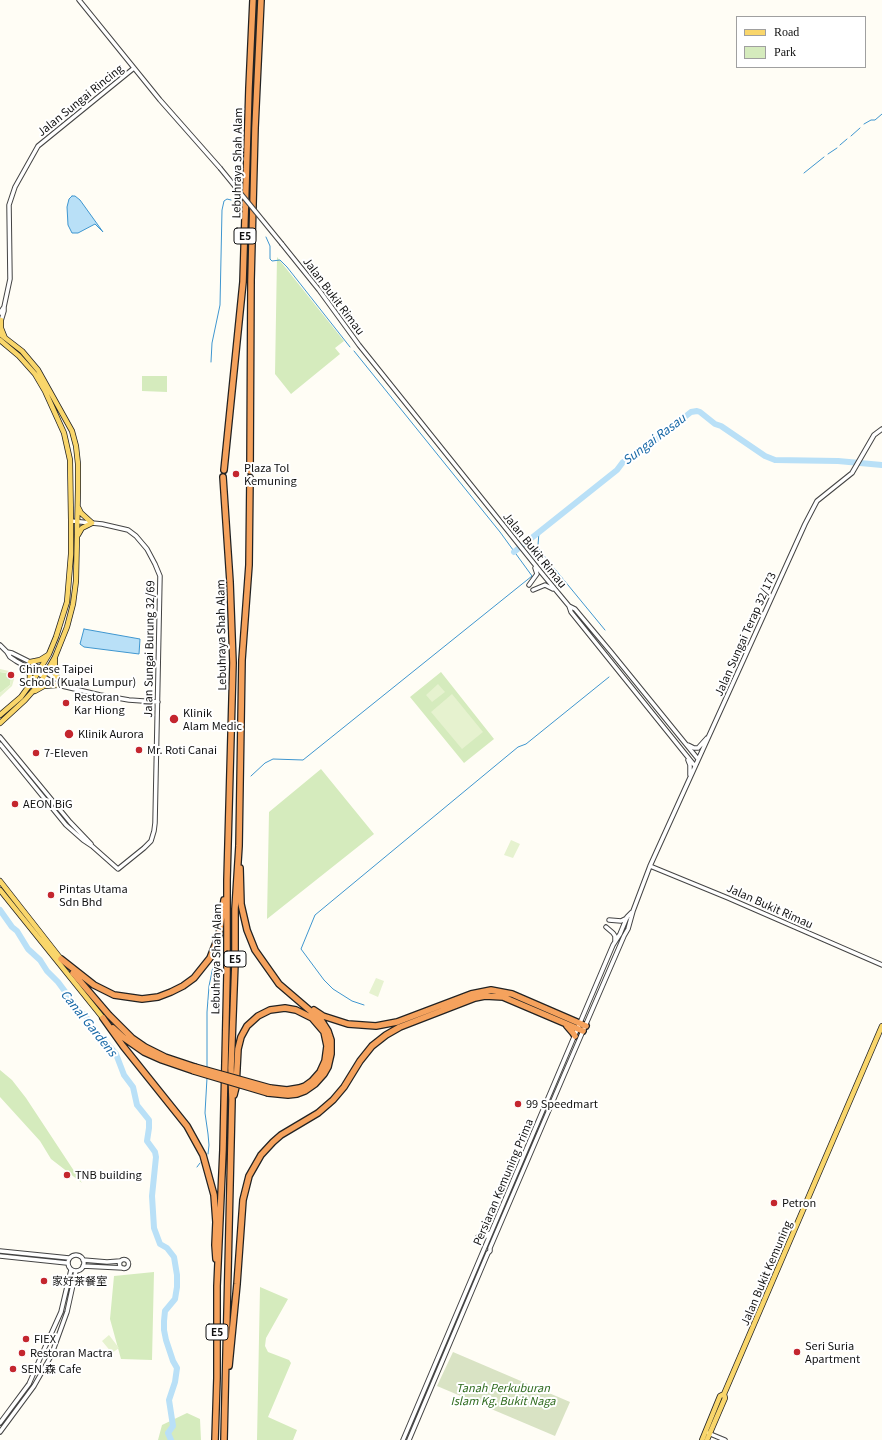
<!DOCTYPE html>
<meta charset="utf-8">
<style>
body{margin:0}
#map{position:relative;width:882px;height:1440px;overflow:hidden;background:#fffdf5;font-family:Georgia,serif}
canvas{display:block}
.legend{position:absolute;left:736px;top:16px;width:130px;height:52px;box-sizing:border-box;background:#fff;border:1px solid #a0a0a0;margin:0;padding:5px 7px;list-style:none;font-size:12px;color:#111}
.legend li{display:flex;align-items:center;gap:8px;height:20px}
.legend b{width:20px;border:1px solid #a0a0a0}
</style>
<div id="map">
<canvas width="882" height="1440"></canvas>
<ul class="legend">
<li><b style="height:5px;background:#f9d66b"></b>Road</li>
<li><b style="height:11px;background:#d5ebbd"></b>Park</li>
</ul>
</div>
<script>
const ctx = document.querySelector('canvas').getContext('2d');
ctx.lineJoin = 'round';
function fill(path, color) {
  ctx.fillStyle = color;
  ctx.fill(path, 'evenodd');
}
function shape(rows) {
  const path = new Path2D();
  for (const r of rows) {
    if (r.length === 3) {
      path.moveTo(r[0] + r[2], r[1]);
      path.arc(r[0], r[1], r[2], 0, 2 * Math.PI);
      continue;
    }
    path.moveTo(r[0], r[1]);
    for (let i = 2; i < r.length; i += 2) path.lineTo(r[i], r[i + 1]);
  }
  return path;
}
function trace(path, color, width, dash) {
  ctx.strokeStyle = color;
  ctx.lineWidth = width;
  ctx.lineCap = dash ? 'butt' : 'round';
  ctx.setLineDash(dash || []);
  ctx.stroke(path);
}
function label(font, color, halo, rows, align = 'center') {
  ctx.font = font + ' Georgia,"Noto Sans SC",serif';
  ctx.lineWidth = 4;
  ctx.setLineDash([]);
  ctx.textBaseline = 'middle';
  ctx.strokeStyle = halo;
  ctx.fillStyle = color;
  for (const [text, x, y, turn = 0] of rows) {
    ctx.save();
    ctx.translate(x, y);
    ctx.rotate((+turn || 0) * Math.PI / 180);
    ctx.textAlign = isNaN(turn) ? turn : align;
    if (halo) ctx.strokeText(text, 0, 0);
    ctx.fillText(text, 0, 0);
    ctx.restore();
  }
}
fill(shape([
 [277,257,344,341,335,348,340,354,291,394,275,374],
 [142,376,167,376,167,392,142,391],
 [0,672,7,673,11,679,10,685,0,693],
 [441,672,494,739,464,763,410,697],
 [321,769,374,834,267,919,269,812],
 [0,1070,12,1080,26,1098,82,1183,51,1159,40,1141,0,1097],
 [154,1272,152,1360,121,1359,110,1319,114,1276],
 [260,1287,288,1299,266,1338,265,1346,268,1352,289,1360,291,1363,268,1417,297,1430,293,1440,257,1440],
 [187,1413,200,1419,201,1440,158,1440,162,1425]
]), '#d5ebbd');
fill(shape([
 [453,1352,570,1402,555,1436,437,1386]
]), '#d9e3c4');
fill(shape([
 [0,669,9,671,12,674,14,679,12,686,0,697,0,693,10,685,11,679,7,673,0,672],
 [438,684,445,692,432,702,426,695],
 [452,694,483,732,462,749,431,712],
 [511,840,520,844,513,858,504,855],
 [376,978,384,981,378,997,369,993],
 [109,1335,119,1348,112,1353,102,1341]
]), '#e6f2cf');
const water = shape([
 [72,196,75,196,80,200,103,232,95,224,78,233,72,233,68,225,67,207,69,199,72,196],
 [84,629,140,639,139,654,84,647,80,644,84,629]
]);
fill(water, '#b9e0f7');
trace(water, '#3f96cf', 1);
trace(shape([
 [864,124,871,120,875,120,882,114],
 [851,136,860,128],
 [840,145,847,139],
 [828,154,837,148],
 [804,173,824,157],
 [266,237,270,246,270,259,272,261,280,260,287,267,350,347],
 [211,362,212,343,220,305,222,210,224,201,227,199,231,200],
 [539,532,538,545,539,549,545,557],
 [554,568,605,630],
 [251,776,265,763,273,759,303,760,532,576,500,532,354,351],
 [364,1005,352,1001,333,989,324,980,301,949,315,915,495,766,518,747,526,744,609,677],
 [207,1069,207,1012,209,986,214,962],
 [207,1078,205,1113,208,1134,209,1145,208,1154],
 [197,1167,200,1163]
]), '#3f96cf', 1);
trace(shape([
 [514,552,617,470,623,462,632,459,691,412,697,411,700,412,715,424,721,426,765,456,775,460,838,461,882,465],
 [0,910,12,927,17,931,28,949,40,960,47,971,58,982,81,1013,85,1015,93,1029,99,1036,104,1040,116,1054,124,1075,133,1087,137,1105,149,1120,149,1128,147,1141,155,1152,156,1157,152,1196,154,1228,160,1244,167,1248,174,1257,177,1275,177,1287,175,1299,165,1311,164,1321,164,1330,166,1340,173,1361,177,1368,175,1382,169,1400,173,1426,168,1433,171,1440]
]), '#b9e0f7', 6);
const minor = shape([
 [79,0,160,100,220,168],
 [282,244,319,290,359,345,540,571,569,606,571,612,695,766],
 [0,313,4,307],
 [1,321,4,311,4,307,10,279,9,205,15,187,38,146,134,68],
 [529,585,537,574,535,568],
 [533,590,545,585,553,589],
 [569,606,575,609,611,652,698,759],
 [0,645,7,652,12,653,30,662,67,686],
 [7,652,10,657,16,661,58,685,100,695,129,700,158,702],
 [0,737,70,822,91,844],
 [0,744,66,825,83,840,92,846,118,869,144,848,151,841,154,831,155,823,160,576,155,564,147,549,136,536,128,530,102,524,71,521],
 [688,745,694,748,698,748,707,738],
 [688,760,690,765,690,775],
 [650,866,728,898,882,965],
 [609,920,621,921,627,918],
 [606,927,613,933,615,936,615,941],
 [478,1237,486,1236,490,1233],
 [0,1251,69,1258],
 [76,1263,8],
 [0,1256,67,1263],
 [124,1264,4.5],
 [83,1260,107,1262,120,1261],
 [83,1266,123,1268],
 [0,1423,29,1384,42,1354,61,1312,71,1270],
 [0,1432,34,1386,51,1356,67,1312,76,1271],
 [708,1433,725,1440],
 [403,1440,613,945,620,934,627,917,632,912],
 [409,1440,488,1253,490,1251,490,1248,564,1075,624,936,628,929,633,911,650,866,805,524,817,501,852,473,874,435,882,429]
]);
const major = shape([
 [1,320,1,328,5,338],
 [0,334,22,351,38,370,72,431,76,446,78,464,78,489,76,581,73,604,67,627,55,657,40,683,25,700,0,723],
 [0,340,19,356,35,374,45,391,64,433,70,460,71,521,71,554,67,602,56,637,49,654,34,679,21,697,0,715],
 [78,535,82,528,92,523,81,513,78,507],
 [55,659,55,674,60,681],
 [30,662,40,660,48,655],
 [25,666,30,675,29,686],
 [35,691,44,686,58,685],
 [0,881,61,959],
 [0,890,103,1018],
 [702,1440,720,1396,724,1394],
 [707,1440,725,1398,724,1394,882,1026]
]);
const highway = shape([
 [224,470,243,282,249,88,253,0],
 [250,471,251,280,255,128,261,0],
 [240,868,241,904,247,930,255,950,279,984,321,1020,328,1031,331,1040,331,1054,328,1067,324,1074,315,1084,305,1091,297,1094,288,1095,268,1093],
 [61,959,94,985,114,995,142,999,158,997,171,992,183,986,194,978,210,958,219,935,224,900],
 [73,973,109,1015,132,1038,145,1047,165,1057,195,1067],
 [314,1010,323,1016,348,1024,376,1026,397,1022,471,994,491,990,512,994,586,1026],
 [103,1018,123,1046,187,1126,203,1155,214,1195,216,1222,215,1245,216,1259],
 [567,1026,573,1033,575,1036],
 [113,1028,124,1038,144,1052,162,1060,194,1071],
 [234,1095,236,1087,238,1049,241,1037,247,1026,258,1016,270,1010,285,1008,296,1010,312,1018,324,1032,327,1046,325,1061,320,1072,312,1081,305,1086,299,1088,287,1090,270,1088],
 [229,1366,237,1284,243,1200,249,1176,261,1155,273,1142,281,1135,318,1113,333,1100,344,1087,360,1061,372,1046,386,1035,400,1027,475,998,485,996,503,997,583,1031],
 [215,1440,217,1378,217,1286,223,1150,227,974,227,880,233,663,230,582,223,477],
 [224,1440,232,1100,231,1068,235,963,235,909,239,846,242,660,249,565,250,478]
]);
trace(minor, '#444', 5.5);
trace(major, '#222', 6);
trace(highway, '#222', 8);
trace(minor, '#fff', 3.5);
trace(major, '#f9d66b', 4.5);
trace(highway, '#f5a25d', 5.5);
const minorBridge = shape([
 [220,168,282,244]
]);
const highwayBridge = shape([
 [195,1067,270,1088],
 [194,1071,268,1093]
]);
trace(minorBridge, '#444', 5.5, []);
trace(highwayBridge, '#222', 8, []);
trace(minorBridge, '#fff', 3.5);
trace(highwayBridge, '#f5a25d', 5.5);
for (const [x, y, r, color] of [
 [236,474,4,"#c4262e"],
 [11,675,4,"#c4262e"],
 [66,703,4,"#c4262e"],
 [174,719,5,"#c4262e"],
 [69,734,5,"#c4262e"],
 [139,750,4,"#c4262e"],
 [36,753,4,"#c4262e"],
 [15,804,4,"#c4262e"],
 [51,895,4,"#c4262e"],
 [518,1104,4,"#c4262e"],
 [67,1175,4,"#c4262e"],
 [774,1203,4,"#c4262e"],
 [44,1281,4,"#c4262e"],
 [26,1339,4,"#c4262e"],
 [797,1352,4,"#c4262e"],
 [22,1353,4,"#c4262e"],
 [13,1369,4,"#c4262e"]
]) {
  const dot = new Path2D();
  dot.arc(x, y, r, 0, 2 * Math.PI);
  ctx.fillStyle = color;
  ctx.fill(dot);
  trace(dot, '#fff', 1.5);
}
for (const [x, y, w] of [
 [245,236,22],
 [235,959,22],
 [217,1332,22]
]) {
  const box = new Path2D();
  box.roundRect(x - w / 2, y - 8, w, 16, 3);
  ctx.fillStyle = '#fff';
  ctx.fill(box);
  trace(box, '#111', 1);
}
label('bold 10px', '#111', null, [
 ["E5",245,236],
 ["E5",235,959],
 ["E5",217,1332]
]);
label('11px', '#111', '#fff', [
 ["Jalan Sungai Rincing",80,100,-39],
 ["Lebuhraya Shah Alam",237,163,-89],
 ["Jalan Bukit Rimau",334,296,53],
 ["Jalan Bukit Rimau",535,550,51],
 ["Jalan Sungai Terap 32/173",745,634,-66],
 ["Lebuhraya Shah Alam",221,635,-91],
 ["Jalan Sungai Burung 32/69",149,649,-89],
 ["Jalan Bukit Rimau",770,906,24],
 ["Lebuhraya Shah Alam",216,959,-89],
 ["Persiaran Kemuning Prima",503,1182,-67],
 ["Jalan Bukit Kemuning",766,1273,-67]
]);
label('11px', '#111', '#fff', [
 ["Plaza Tol",244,468],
 ["Kemuning",244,481],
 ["Chinese Taipei",19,669],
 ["School (Kuala Lumpur)",19,682],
 ["Restoran",74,697],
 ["Kar Hiong",74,710],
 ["Klinik",183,713],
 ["Alam Medic",183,726],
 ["Klinik Aurora",78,734],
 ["Mr. Roti Canai",147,750],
 ["7-Eleven",44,753],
 ["AEON BiG",23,804],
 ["Pintas Utama",59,889],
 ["Sdn Bhd",59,902],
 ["99 Speedmart",526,1104],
 ["TNB building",75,1175],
 ["Petron",782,1203],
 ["家好茶餐室",52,1281],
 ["FIEX",34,1339],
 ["Seri Suria",805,1346],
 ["Apartment",805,1359],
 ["Restoran Mactra",30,1353],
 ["SEN.森 Cafe",21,1369]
], 'left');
label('italic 11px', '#2f6b1f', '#fff', [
 ["Tanah Perkuburan",503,1388],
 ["Islam Kg. Bukit Naga",503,1401]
]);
label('italic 12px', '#1768a6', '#fff', [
 ["Sungai Rasau",654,439,-37],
 ["Canal Gardens",89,1023,51]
]);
</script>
